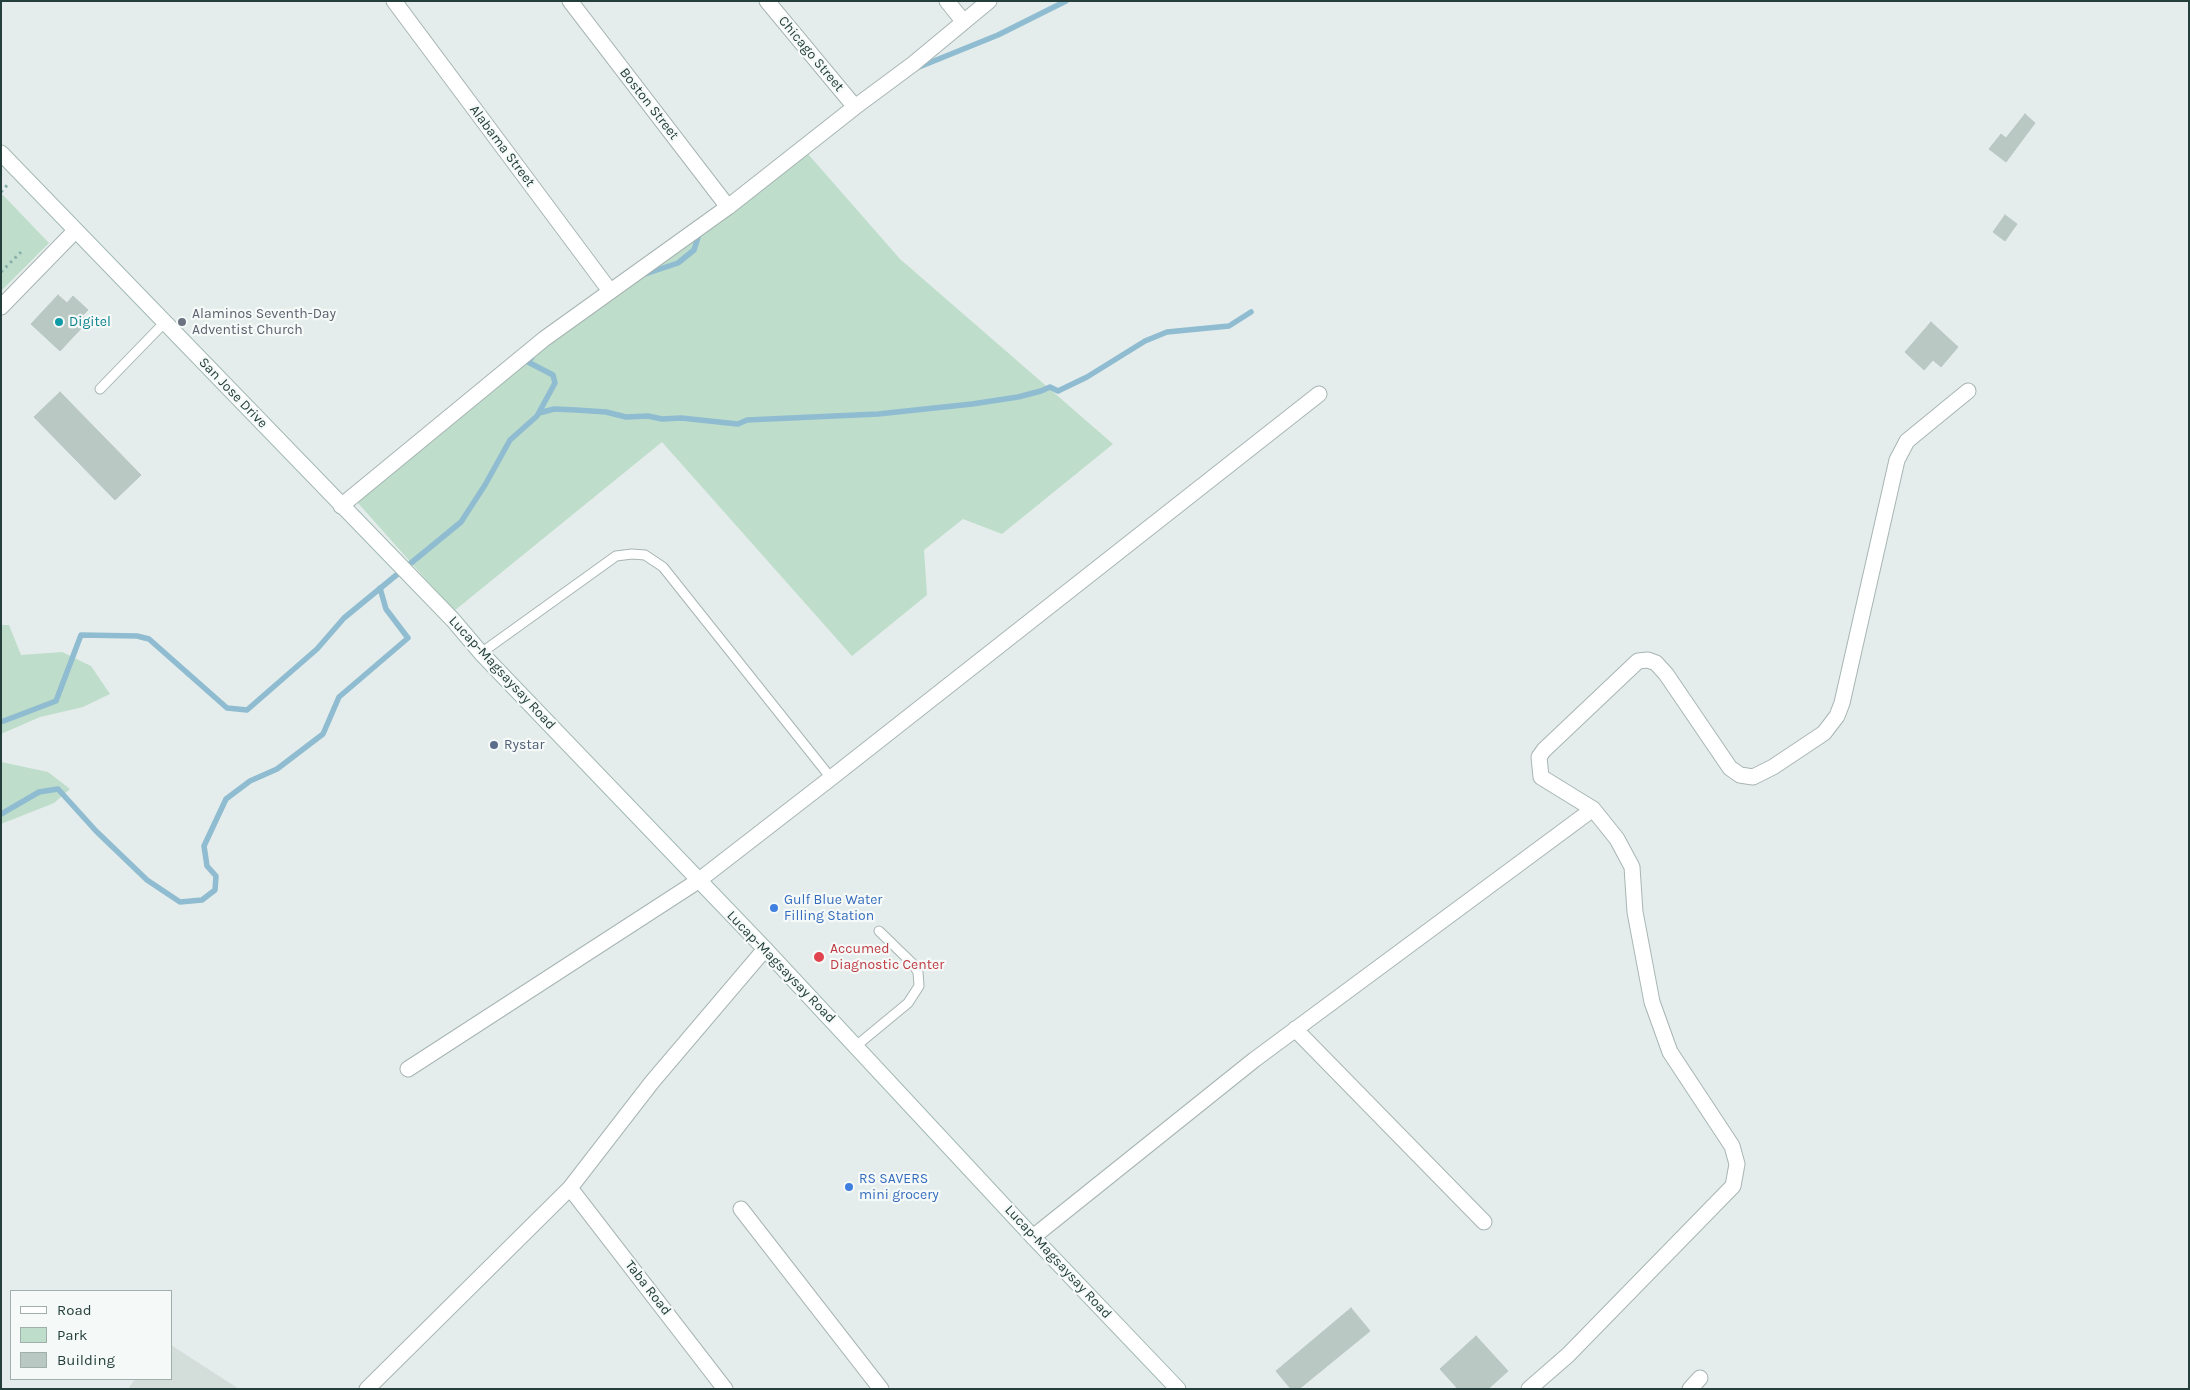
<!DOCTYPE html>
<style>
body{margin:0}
#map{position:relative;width:2190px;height:1390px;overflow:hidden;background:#e4edeb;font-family:Karla,sans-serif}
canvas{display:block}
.frame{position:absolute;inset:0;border:2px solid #243f3b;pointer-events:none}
.legend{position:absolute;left:10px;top:1290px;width:162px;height:90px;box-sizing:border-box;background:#f5faf8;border:1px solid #a1afac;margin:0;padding:6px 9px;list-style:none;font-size:15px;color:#243f3b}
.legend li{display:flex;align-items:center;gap:10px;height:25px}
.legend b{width:25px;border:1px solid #a1afac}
</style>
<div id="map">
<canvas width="2190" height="1390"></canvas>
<div class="frame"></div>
<ul class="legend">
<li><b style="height:6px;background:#fff"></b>Road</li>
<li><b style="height:14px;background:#beddcb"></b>Park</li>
<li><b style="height:14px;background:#bac8c4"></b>Building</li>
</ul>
</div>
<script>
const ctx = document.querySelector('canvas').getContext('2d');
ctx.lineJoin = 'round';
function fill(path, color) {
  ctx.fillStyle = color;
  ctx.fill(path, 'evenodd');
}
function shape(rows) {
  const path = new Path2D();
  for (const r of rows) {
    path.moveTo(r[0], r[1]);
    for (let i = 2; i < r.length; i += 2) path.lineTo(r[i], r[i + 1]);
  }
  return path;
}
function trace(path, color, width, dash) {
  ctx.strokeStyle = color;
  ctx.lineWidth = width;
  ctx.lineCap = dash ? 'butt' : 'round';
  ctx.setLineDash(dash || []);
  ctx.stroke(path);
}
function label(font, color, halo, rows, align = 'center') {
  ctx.font = font + ' Karla,sans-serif';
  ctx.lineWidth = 4.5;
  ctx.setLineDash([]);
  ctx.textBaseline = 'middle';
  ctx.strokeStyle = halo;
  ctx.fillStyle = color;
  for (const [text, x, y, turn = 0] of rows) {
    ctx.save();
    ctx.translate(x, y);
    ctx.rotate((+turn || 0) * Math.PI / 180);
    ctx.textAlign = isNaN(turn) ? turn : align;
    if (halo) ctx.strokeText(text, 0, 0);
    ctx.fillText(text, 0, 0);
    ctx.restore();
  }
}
fill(shape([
 [171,1345,239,1389,128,1389,135,1379,171,1379]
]), '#d3ddda');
fill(shape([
 [801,146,900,259,1113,444,1002,534,963,519,924,550,927,595,852,656,662,442,454,611,350,494],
 [1,193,49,243,1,291],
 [1,625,9,625,21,655,62,652,91,666,110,694,83,707,40,717,1,734],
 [1,762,48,772,70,789,54,803,1,824]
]), '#beddcb');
trace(shape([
 [919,67,998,35,1066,1],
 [645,274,678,263,694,250,700,231],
 [539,413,554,409,576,410,606,412,626,417,648,416,662,419,681,418,738,424,747,420,878,414,972,404,1018,397,1041,391,1050,387,1058,391,1087,377,1145,341,1167,332,1229,326,1251,312],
 [1,722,56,701,81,635,137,636,149,639,227,708,247,710,317,649,344,618,461,522,485,485,510,440,537,416,555,383,553,375,528,362,532,357],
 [1,814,39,792,58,789,96,831,147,880,180,902,202,900,215,890,216,876,207,866,204,846,226,799,250,781,277,769,323,734,339,697,408,638,386,609,380,588]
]), '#8fbcd0', 5.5);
const building = shape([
 [2025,114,2035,123,2006,162,1989,149,2001,134,2006,138,2025,114],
 [2005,215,2017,224,2005,241,1993,232,2005,215],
 [58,295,67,303,73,296,88,310,82,316,88,321,60,351,31,324,58,295],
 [1931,322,1958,347,1941,367,1933,360,1924,370,1905,352,1931,322],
 [60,392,141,475,115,500,34,417,60,392],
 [1351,1308,1370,1331,1299,1389,1291,1389,1276,1371,1351,1308],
 [1476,1336,1508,1371,1488,1389,1458,1389,1440,1369,1476,1336]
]);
fill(building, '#bac8c4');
trace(building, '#b7c7c3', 1);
const lane = shape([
 [100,389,166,321],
 [481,653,616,556,632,554,645,555,663,567,831,778],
 [856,1046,908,1003,919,986,918,972,913,964,879,931]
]);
const street = shape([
 [394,1,610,291],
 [570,1,728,207],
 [767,1,855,107],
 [947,1,963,21],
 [1,307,75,231],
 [341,506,544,339,728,207,855,107,913,64,989,1],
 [1295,1029,1484,1222],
 [408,1069,698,881,831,778,1319,394],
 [570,1188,725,1389],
 [741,1209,881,1389],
 [1033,1237,1254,1060,1593,809],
 [367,1389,570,1188,652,1082,765,949],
 [1529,1389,1568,1355,1733,1186,1737,1164,1732,1146,1670,1052,1652,1002,1635,912,1632,867,1617,839,1593,809,1541,777,1539,757,1544,750,1638,661,1648,660,1656,663,1666,674,1730,768,1740,775,1753,777,1773,767,1824,733,1837,716,1842,703,1897,460,1907,441,1968,391],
 [1690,1389,1700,1378]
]);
const secondary = shape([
 [1,153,453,620,481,653,765,949,1033,1237,1178,1389]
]);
trace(lane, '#a7b5b3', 11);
trace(street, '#a7b5b3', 17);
trace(secondary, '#a3b9b4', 17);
trace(shape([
 [1,192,9,183],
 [1,272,21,252]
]), '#86b0a9', 3, [2.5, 4]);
trace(lane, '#fff', 9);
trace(street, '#fff', 15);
trace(secondary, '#fff', 15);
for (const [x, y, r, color] of [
 [59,322,5,"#0f9aa8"],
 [182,322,5,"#6b7280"],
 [494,745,5,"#5c6f8a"],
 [774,908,5,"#3f7fe0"],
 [819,957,6,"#e0444e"],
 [849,1187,5,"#3f7fe0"]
]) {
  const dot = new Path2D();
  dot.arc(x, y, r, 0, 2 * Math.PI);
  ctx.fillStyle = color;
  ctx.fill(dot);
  trace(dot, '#f5faf8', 2);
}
label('14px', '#243f3b', '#f5faf8', [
 ["Chicago Street",811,54,50],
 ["Boston Street",649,104,52],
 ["Alabama Street",502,146,53],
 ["San Jose Drive",233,393,46],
 ["Lucap-Magsaysay Road",502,673,47],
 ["Lucap-Magsaysay Road",781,967,46],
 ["Lucap-Magsaysay Road",1058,1262,47],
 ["Taba Road",648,1288,52]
]);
label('14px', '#5b616d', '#f5faf8', [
 ["Alaminos Seventh-Day",192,314],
 ["Adventist Church",192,330]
], 'left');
label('14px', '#0d838f', '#f5faf8', [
 ["Digitel",69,322]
], 'left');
label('14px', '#4e5e75', '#f5faf8', [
 ["Rystar",504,745]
], 'left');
label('14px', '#366cbe', '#f5faf8', [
 ["Gulf Blue Water",784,900],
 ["Filling Station",784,916],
 ["RS SAVERS",859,1179],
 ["mini grocery",859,1195]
], 'left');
label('14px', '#be3a42', '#f5faf8', [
 ["Accumed",830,949],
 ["Diagnostic Center",830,965]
], 'left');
</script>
